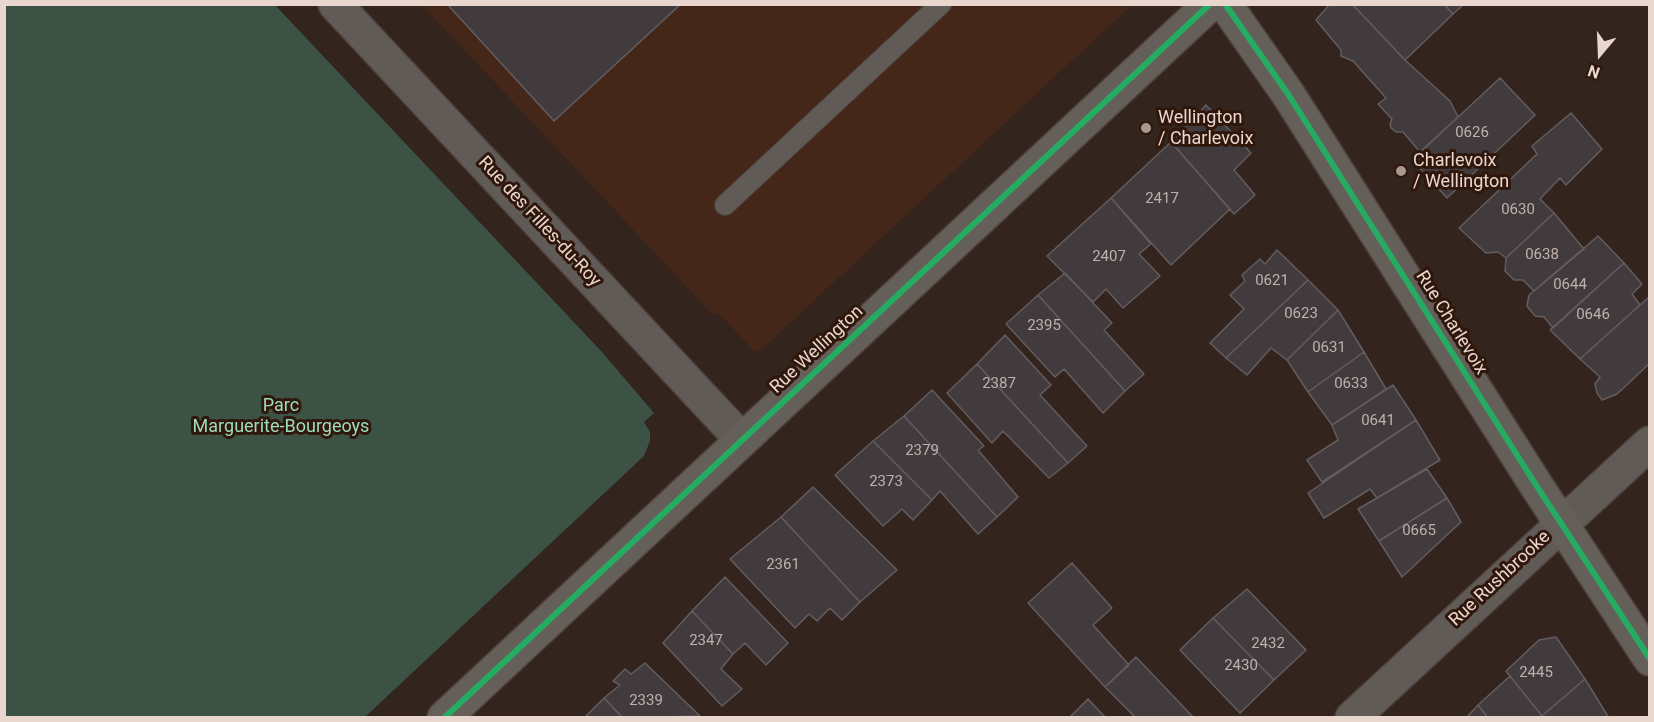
<!DOCTYPE html>
<style>
body{margin:0}
#map{position:relative;width:1654px;height:722px;overflow:hidden;background:#33241d;font-family:Roboto,sans-serif}
canvas{display:block}
.frame{position:absolute;inset:0;border:6px solid #e9d7cf;pointer-events:none}
.north{position:absolute;left:1570px;top:24px;width:60px;height:60px;-webkit-text-stroke:4px #30170b;paint-order:stroke;rotate:199deg;font-size:16px;font-weight:700;line-height:24px;text-align:center;color:#e9d7cf}
.north::after{content:'';display:block;margin:auto;width:21px;height:27px;background:#e9d7cf;clip-path:polygon(50% 0,100% 100%,50% 72%,0 100%)}
</style>
<div id="map">
<canvas width="1654" height="722"></canvas>
<div class="frame"></div>
<div class="north">N</div>
</div>
<script>
const ctx = document.querySelector('canvas').getContext('2d');
ctx.lineJoin = 'round';
function fill(path, color) {
  ctx.fillStyle = color;
  ctx.fill(path, 'evenodd');
}
function shape(rows) {
  const path = new Path2D();
  for (const r of rows) {
    path.moveTo(r[0], r[1]);
    for (let i = 2; i < r.length; i += 2) path.lineTo(r[i], r[i + 1]);
  }
  return path;
}
function trace(path, color, width, dash) {
  ctx.strokeStyle = color;
  ctx.lineWidth = width;
  ctx.lineCap = dash ? 'butt' : 'round';
  ctx.setLineDash(dash || []);
  ctx.stroke(path);
}
function label(font, color, halo, rows, align = 'center') {
  ctx.font = font + ' Roboto,sans-serif';
  ctx.lineWidth = 6;
  ctx.setLineDash([]);
  ctx.textBaseline = 'middle';
  ctx.strokeStyle = halo;
  ctx.fillStyle = color;
  for (const [text, x, y, turn = 0] of rows) {
    ctx.save();
    ctx.translate(x, y);
    ctx.rotate((+turn || 0) * Math.PI / 180);
    ctx.textAlign = isNaN(turn) ? turn : align;
    if (halo) ctx.strokeText(text, 0, 0);
    ctx.fillText(text, 0, 0);
    ctx.restore();
  }
}
fill(shape([
 [422,5,1132,5,760,351,754,351,718,313,714,316]
]), '#442718');
fill(shape([
 [4,5,275,5,602,352,654,413,644,422,650,432,650,441,644,456,365,717,5,717]
]), '#3b5245');
const building = shape([
 [447,4,681,4,554,121,447,4],
 [1330,4,1352,4,1405,60,1450,101,1458,117,1420,152,1403,132,1396,132,1391,128,1390,124,1392,119,1378,104,1386,98,1353,61,1341,56,1341,50,1316,20,1330,4],
 [1352,4,1444,4,1453,14,1405,60,1352,4],
 [1444,4,1464,4,1453,14,1444,4],
 [1500,78,1535,115,1447,198,1412,160,1500,78],
 [1206,105,1251,153,1234,170,1255,195,1234,214,1171,142,1206,105],
 [1571,113,1602,149,1566,185,1560,178,1540,199,1554,213,1506,258,1498,252,1486,253,1459,228,1537,154,1532,146,1571,113],
 [1171,142,1230,209,1171,265,1111,198,1171,142],
 [1111,198,1151,244,1139,254,1160,276,1123,308,1106,289,1093,302,1047,256,1111,198],
 [1554,213,1584,249,1534,291,1523,280,1514,280,1505,271,1506,258,1554,213],
 [1598,236,1624,263,1553,328,1544,317,1535,316,1527,306,1529,295,1598,236],
 [1277,250,1308,280,1226,358,1210,343,1244,309,1230,295,1245,281,1242,275,1260,259,1265,264,1277,250],
 [1624,263,1642,284,1632,294,1640,305,1580,359,1550,330,1624,263],
 [1065,273,1112,323,1104,330,1144,374,1125,391,1038,295,1065,273],
 [1308,280,1338,310,1287,360,1271,348,1247,375,1226,358,1308,280],
 [1038,295,1125,391,1103,413,1064,369,1055,377,1006,324,1038,295],
 [1650,296,1650,363,1617,394,1602,400,1597,393,1595,384,1600,377,1580,359,1650,296],
 [1338,310,1364,352,1308,392,1287,360,1338,310],
 [1005,335,1051,385,1040,395,1087,446,1068,463,977,364,1005,335],
 [1364,352,1386,389,1332,425,1308,392,1364,352],
 [977,364,1068,463,1049,478,1003,431,992,443,947,393,977,364],
 [1393,385,1416,420,1322,482,1307,460,1338,440,1332,425,1393,385],
 [932,390,984,446,978,450,1018,497,997,517,904,416,932,390],
 [904,416,997,517,978,534,940,491,932,500,873,441,904,416],
 [1416,420,1440,460,1377,498,1370,489,1324,518,1308,493,1416,420],
 [873,441,932,500,913,520,902,509,883,526,835,475,873,441],
 [1427,469,1447,498,1379,541,1358,509,1427,469],
 [813,487,897,570,860,602,781,517,813,487],
 [1447,498,1461,522,1402,577,1379,541,1447,498],
 [781,517,860,602,842,620,830,608,817,621,809,614,795,628,730,559,781,517],
 [1072,563,1112,608,1093,625,1129,665,1105,687,1028,603,1072,563],
 [725,577,788,643,766,665,745,643,733,654,692,611,725,577],
 [1247,589,1306,650,1274,680,1213,618,1247,589],
 [692,611,733,654,721,669,742,689,722,706,663,643,692,611],
 [1213,618,1274,680,1240,713,1180,650,1213,618],
 [1556,637,1585,679,1542,716,1506,671,1539,640,1556,637],
 [1136,657,1194,718,1136,718,1105,687,1136,657],
 [645,663,700,716,623,718,604,698,620,685,613,681,625,669,631,674,645,663],
 [1510,676,1542,716,1544,718,1488,718,1478,705,1510,676],
 [1585,679,1609,718,1544,718,1542,716,1585,679],
 [604,698,623,718,584,718,604,698],
 [1088,699,1106,718,1070,717,1088,699],
 [1478,705,1488,718,1466,718,1478,705]
]);
fill(building, '#423b3e');
trace(building, '#645d60', 1.5);
const lane = shape([
 [725,205,941,4]
]);
const street = shape([
 [335,4,742,440],
 [1352,718,1650,443]
]);
const secondary = shape([
 [1225,4,1288,94,1536,485,1650,659],
 [444,718,1210,4]
]);
trace(lane, '#4e413b', 22);
trace(street, '#4e413b', 36);
trace(secondary, '#4e413b', 36);
trace(lane, '#615b57', 20);
trace(street, '#615b57', 33);
trace(secondary, '#655f5a', 33);
trace(shape([
 [1225,4,1288,94,1536,485,1650,659],
 [444,718,1210,4]
]), '#26ab63', 6);
for (const [x, y, r, color] of [
 [1146,128,6,"#a99891"],
 [1401,171,6,"#a99891"]
]) {
  const dot = new Path2D();
  dot.arc(x, y, r, 0, 2 * Math.PI);
  ctx.fillStyle = color;
  ctx.fill(dot);
  trace(dot, '#30170b', 2);
}
label('15px', '#bfb0ab', null, [
 ["0626",1472,133],
 ["2417",1162,199],
 ["0630",1518,210],
 ["0638",1542,255],
 ["2407",1109,257],
 ["0621",1272,281],
 ["0644",1570,285],
 ["0623",1301,314],
 ["0646",1593,315],
 ["2395",1044,326],
 ["0631",1329,348],
 ["2387",999,384],
 ["0633",1351,384],
 ["0641",1378,421],
 ["2379",922,451],
 ["2373",886,482],
 ["0665",1419,531],
 ["2361",783,565],
 ["2347",706,641],
 ["2432",1268,644],
 ["2430",1241,666],
 ["2445",1536,673],
 ["2339",646,701]
]);
label('18px', '#e9d7cf', '#30170b', [
 ["Wellington",1158,118],
 ["/ Charlevoix",1158,139],
 ["Charlevoix",1413,161],
 ["/ Wellington",1413,182]
], 'left');
label('18px', '#e9d7cf', '#30170b', [
 ["Rue des Filles-du-Roy",539,222,47],
 ["Rue Charlevoix",1451,323,58],
 ["Rue Wellington",817,350,-43],
 ["Rue Rushbrooke",1500,579,-43]
]);
label('18px', '#9cdbbd', '#30170b', [
 ["Parc",281,406],
 ["Marguerite-Bourgeoys",281,427]
]);
</script>
